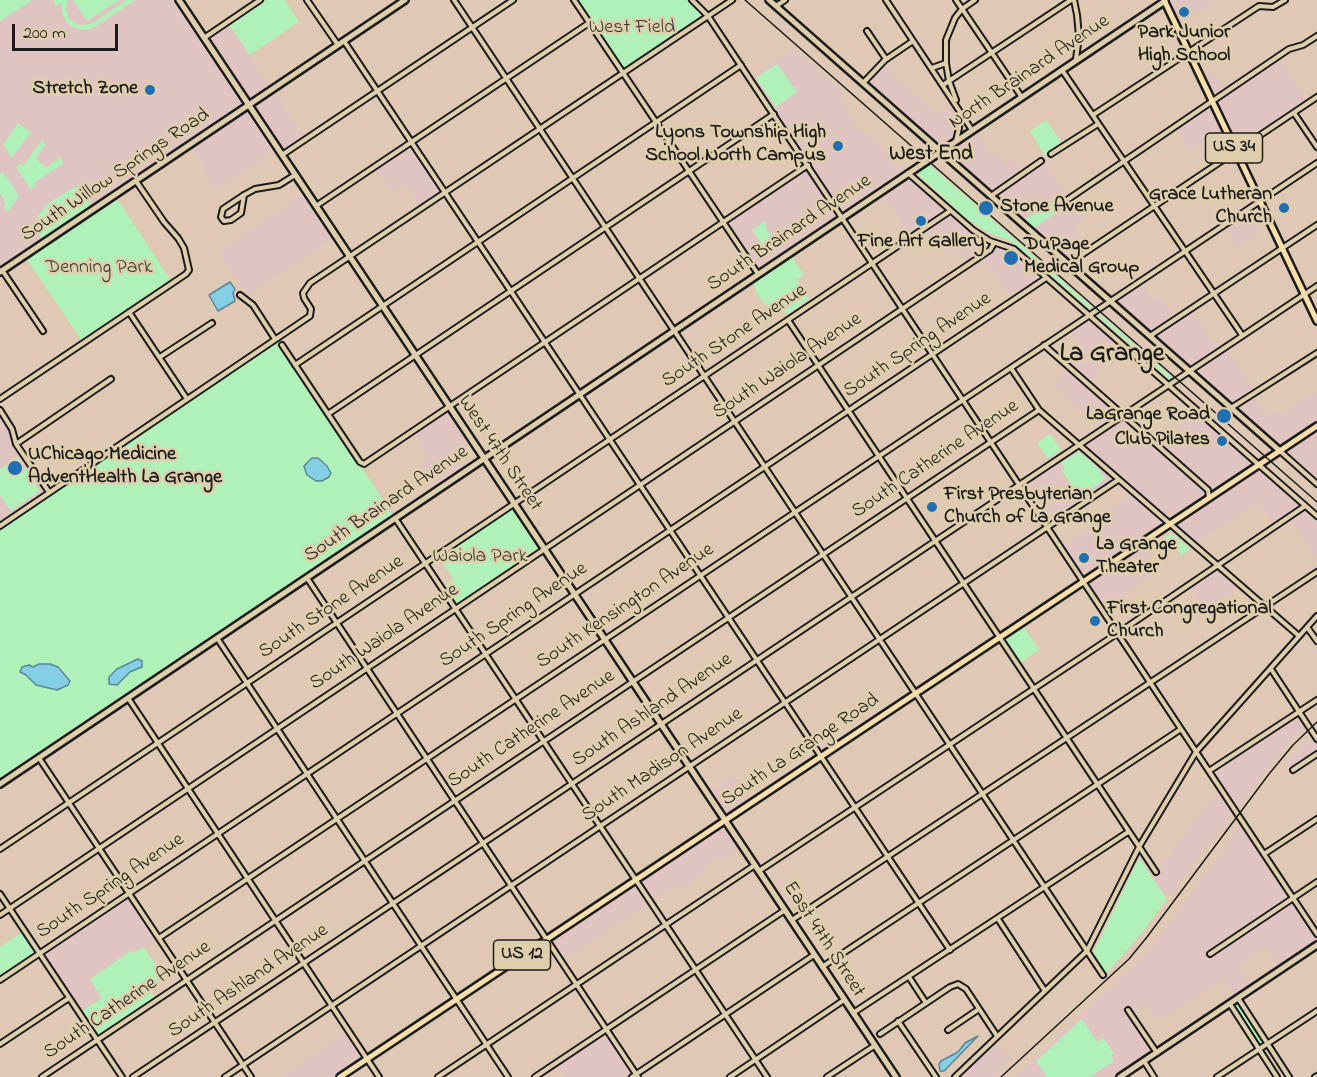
<!DOCTYPE html>
<style>
body{margin:0}
#map{position:relative;width:1317px;height:1077px;overflow:hidden;background:#dfc9b5;font-family:"Indie Flower",sans-serif}
canvas{display:block}
.scale{position:absolute;left:12px;top:24px;width:106px;height:27px;box-sizing:border-box;border:3px solid #1c1c1c;border-top:0;padding-left:8px;font-size:18px;line-height:21px;white-space:nowrap;color:#1c1c1c;-webkit-text-stroke:4px #dfceab;paint-order:stroke}
</style>
<div id="map">
<canvas width="1317" height="1077"></canvas>
<div class="scale">200 m</div>
</div>
<script>
const ctx = document.querySelector('canvas').getContext('2d');
ctx.lineJoin = 'round';
function fill(path, color) {
  ctx.fillStyle = color;
  ctx.fill(path, 'evenodd');
}
function shape(rows) {
  const path = new Path2D();
  for (const r of rows) {
    path.moveTo(r[0], r[1]);
    for (let i = 2; i < r.length; i += 2) path.lineTo(r[i], r[i + 1]);
  }
  return path;
}
function trace(path, color, width, dash) {
  ctx.strokeStyle = color;
  ctx.lineWidth = width;
  ctx.lineCap = dash ? 'butt' : 'round';
  ctx.setLineDash(dash || []);
  ctx.stroke(path);
}
function label(font, color, halo, rows, align = 'center') {
  ctx.font = font + ' "Indie Flower",sans-serif';
  ctx.lineWidth = 5;
  ctx.setLineDash([]);
  ctx.textBaseline = 'middle';
  ctx.strokeStyle = halo;
  ctx.fillStyle = color;
  for (const [text, x, y, turn = 0] of rows) {
    ctx.save();
    ctx.translate(x, y);
    ctx.rotate((+turn || 0) * Math.PI / 180);
    ctx.textAlign = isNaN(turn) ? turn : align;
    if (halo) ctx.strokeText(text, 0, 0);
    ctx.fillText(text, 0, 0);
    ctx.restore();
  }
}
fill(shape([
 [0,0,175,0,200,38,226,22,307,141,284,156,278,149,216,190,203,171,205,166,187,141,0,267],
 [1166,0,1216,0,1178,25],
 [795,48,844,94,840,99,857,127,904,168,758,273,725,223,809,166,750,77],
 [1278,57,1308,102,1237,149,1201,76,1210,70,1226,92],
 [881,65,937,114,956,107,959,120,954,141,940,151,864,83],
 [1212,104,1223,128,1191,150,1176,128],
 [975,129,992,155,995,153,1004,164,1012,159,1022,174,992,194,942,152],
 [411,143,444,192,421,208,405,183,392,192,374,168],
 [1043,161,1070,200,1077,203,1087,217,1074,227,1088,248,1068,261,993,196],
 [907,174,949,211,911,236,881,192],
 [303,195,332,239,248,296,219,252],
 [1248,210,1262,230,1237,247,1224,226],
 [950,212,993,243,989,250,967,264,957,250,949,255,945,249,939,252,924,229],
 [994,244,1010,247,1045,278,1013,299,982,256],
 [1141,282,1154,301,1161,297,1175,317,1151,333,1114,301],
 [1190,311,1217,350,1189,368,1153,337],
 [1089,316,1115,338,1098,357,1106,364,1088,383,1064,361,1081,342,1067,331],
 [1225,347,1255,392,1232,407,1191,371],
 [1069,369,1121,415,1100,428,1053,387],
 [1317,391,1317,424,1280,450,1234,408,1252,396,1265,416,1276,410,1281,415],
 [1195,409,1257,464,1213,494,1161,448],
 [448,410,470,442,458,451,459,458,466,467,435,487,420,465,431,458,414,433],
 [0,414,10,431,16,448,45,491,0,523],
 [1123,416,1210,493,1208,498,1170,523,1079,445],
 [1317,427,1317,483,1281,451],
 [1078,448,1113,479,1047,523,1023,485],
 [1259,466,1304,506,1296,513,1297,515,1306,510,1317,520,1317,561,1289,517,1275,526,1259,502,1194,544,1172,525],
 [1134,494,1168,524,1084,581,1062,547,1106,518,1105,515],
 [1141,544,1158,571,1102,608,1085,582],
 [1216,566,1240,586,1206,610,1189,585],
 [1299,715,1307,726,1290,740,1167,899,1153,878,1221,786,1212,772],
 [1317,733,1317,751,1290,769,1286,763],
 [732,776,750,804,726,820,708,792],
 [726,822,742,847,722,860,719,857,704,867,707,871,680,889,677,885,562,961,548,940],
 [1242,823,1317,936,1317,947,1281,971,1265,947,1237,966,1251,988,1238,998,1224,978,1164,1018,1153,1016,1145,1004,1130,1014,1156,1053,1120,1077,1016,1077,1150,950],
 [128,896,156,938,133,954,131,951,90,979,102,998,81,1012,43,954],
 [606,1031,635,1074,631,1077,565,1077,556,1064],
 [348,1032,365,1059,337,1077,282,1077],
 [993,1041,1011,1059,993,1077,958,1077]
]), '#dfc4c2');
fill(shape([
 [0,0,33,0,0,21],
 [56,0,68,0,66,8,68,17,76,24,83,25,93,23,126,0,135,0,94,28,84,30,74,28,67,23,62,13,62,3,56,6,53,2],
 [73,0,119,0,87,21],
 [263,0,285,0,299,22,250,55,228,23],
 [578,0,688,0,703,15,624,68],
 [777,64,797,92,776,107,756,78],
 [1046,120,1064,146,1045,156,1030,131],
 [18,123,31,132,12,158,3,145],
 [42,140,46,144,36,158,46,168,60,157,64,163,34,183,36,186,31,190,16,167,20,164,23,166],
 [925,161,1034,256,1092,307,1089,309,1013,242,987,232,965,217,913,170],
 [3,172,19,196,8,212,3,207,6,204,0,193,0,174],
 [78,187,81,188,90,197,90,206,44,238,40,237,36,225,39,214,49,203,71,189],
 [116,197,171,281,82,341,26,258],
 [1052,202,1056,213,1034,228,1025,220],
 [765,221,767,231,777,238,764,247,752,230],
 [792,257,804,275,797,280,809,299,788,314,765,304,758,295,753,283],
 [1100,314,1172,377,1169,379,1098,316],
 [278,341,393,515,0,780,0,529],
 [1050,434,1061,450,1048,459,1037,443],
 [1079,451,1101,471,1100,473,1106,478,1082,497,1078,491,1076,493,1071,485,1062,471,1065,469,1061,463],
 [18,457,40,491,11,511,0,495,0,469],
 [514,507,540,546,456,605,444,587,454,580,439,557],
 [1172,533,1190,549,1181,555,1174,544,1169,547,1163,539],
 [1023,626,1039,650,1020,663,1004,639],
 [1139,858,1167,899,1142,933,1106,974,1093,954],
 [24,931,39,954,0,979,0,947],
 [143,947,164,976,153,984,150,990,155,998,98,1037,81,1012,102,998,90,979,131,951,133,953],
 [1238,1003,1263,1040,1262,1045,1257,1043,1234,1008,1234,1006],
 [1082,1019,1097,1042,1103,1038,1114,1053,1111,1056,1114,1061,1090,1077,1047,1077,1036,1061]
]), '#b0f1b9');
const water = shape([
 [230,282,235,289,233,293,235,301,218,311,209,295,230,282],
 [312,458,318,458,327,466,331,473,329,477,322,481,316,481,307,475,304,466,312,458],
 [138,659,142,661,142,667,130,672,117,685,109,684,109,677,117,669,138,659],
 [39,664,50,664,58,667,70,681,68,685,57,690,36,685,26,675,20,672,22,667,29,665,33,667,39,664],
 [978,1036,944,1071,940,1071,939,1064,941,1061,958,1052,965,1043,978,1036]
]);
fill(water, '#85cfe6');
trace(water, '#5b8795', 1.5);
const street = shape([
 [307,0,338,45],
 [454,0,1103,975],
 [574,0,758,274],
 [692,0,708,16,1317,934],
 [886,0,972,130],
 [956,0,1021,96],
 [1074,0,1077,15,1079,36,1076,59],
 [776,6,785,0],
 [867,31,886,59],
 [204,38,260,0],
 [344,41,950,950],
 [932,68,946,63],
 [1062,70,1242,335],
 [863,83,885,60,913,41],
 [943,85,1071,0],
 [956,100,949,81,946,63,946,40,955,18,962,9,975,0],
 [1294,113,1317,147],
 [1093,115,1259,6,1273,7,1285,0],
 [956,141,959,128,960,113],
 [1051,154,1098,124],
 [282,155,513,0],
 [908,173,973,230,990,241,1014,249,1317,516],
 [244,195,241,213,231,220,224,221,221,217,223,209,244,195,255,189,279,185,295,175],
 [991,196,1041,161],
 [1067,200,1289,49,1303,45,1317,36],
 [316,206,589,23],
 [1068,264,1317,97],
 [2,270,43,331],
 [240,295,253,305,275,339],
 [129,312,187,399],
 [788,320,1156,872],
 [1150,336,1317,225],
 [282,345,360,462,364,464,808,165],
 [1044,345,1208,490,1209,498],
 [160,357,212,323],
 [295,365,741,65],
 [1011,368,1039,410,1299,636],
 [0,399,186,274,189,270,184,248,178,238,164,222,136,181],
 [1231,408,1317,353],
 [0,410,12,429,16,444,49,492],
 [328,414,774,114],
 [16,444,111,379],
 [1280,451,1317,484],
 [395,518,767,1077],
 [0,526,310,316,311,309,304,298,303,293,310,283,732,0],
 [307,578,638,1077],
 [1307,627,1317,641],
 [217,638,508,1077],
 [1271,669,1317,739],
 [128,698,379,1077],
 [39,758,251,1077],
 [1293,770,1317,754],
 [1209,771,1317,700],
 [0,849,950,211],
 [1264,854,1317,819],
 [759,871,1121,631,1305,506],
 [0,894,122,1077],
 [0,915,981,256,990,250,994,243],
 [998,919,1045,991],
 [792,920,1317,572],
 [159,938,1317,163],
 [1210,954,1317,882],
 [822,967,1181,729],
 [909,977,926,1003],
 [0,980,1046,278],
 [1238,998,1289,1077],
 [1230,1004,1277,1077],
 [1128,1010,1157,1053],
 [853,1013,1128,832],
 [898,1021,936,1077],
 [948,1030,979,1009],
 [880,1034,950,987,958,984,966,989,997,1036],
 [0,1044,69,998],
 [1144,1061,1154,1077],
 [42,1077,1039,410],
 [133,1077,1317,286],
 [225,1077,1118,480],
 [438,1077,755,865],
 [535,1077,785,910],
 [632,1077,814,955],
 [730,1077,844,1000],
 [827,1077,874,1046],
 [955,1077,1087,951,1139,847,1196,752,1317,616],
 [1217,1077,1317,1011],
 [1315,1077,1317,1076]
]);
const secondary = shape([
 [179,0,896,1077],
 [769,0,1280,451],
 [0,272,405,0],
 [0,784,1165,1],
 [1120,1077,1317,945]
]);
const primary = shape([
 [1164,0,1317,321],
 [340,1077,1317,426]
]);
trace(street, '#1c1c1c', 8);
trace(secondary, '#1c1c1c', 10);
trace(primary, '#1c1c1c', 10);
trace(street, '#dfceab', 4);
trace(secondary, '#dfceab', 5);
trace(primary, '#f8deab', 5);
trace(shape([
 [745,0,1317,502],
 [1001,1077,1129,959,1147,937,1269,774,1293,745,1317,722]
]), '#1c1c1c', 1.5);
for (const [x, y, r, color] of [
 [1184,12,6,"#1f6fb2"],
 [150,90,6,"#1f6fb2"],
 [838,146,6,"#1f6fb2"],
 [986,208,8,"#1f6fb2"],
 [1284,208,6,"#1f6fb2"],
 [921,221,6,"#1f6fb2"],
 [1011,258,8,"#1f6fb2"],
 [1224,416,8,"#1f6fb2"],
 [1222,441,6,"#1f6fb2"],
 [15,468,8,"#1f6fb2"],
 [932,507,6,"#1f6fb2"],
 [1084,558,6,"#1f6fb2"],
 [1095,621,6,"#1f6fb2"]
]) {
  const dot = new Path2D();
  dot.arc(x, y, r, 0, 2 * Math.PI);
  ctx.fillStyle = color;
  ctx.fill(dot);
  trace(dot, '#dfceab', 2);
}
for (const [x, y, w] of [
 [1234,148,57],
 [522,955,57]
]) {
  const box = new Path2D();
  box.roundRect(x - w / 2, y - 15, w, 30, 4.5);
  ctx.fillStyle = '#dfceab';
  ctx.fill(box);
  trace(box, '#1c1c1c', 1.5);
}
label('bold 18px', '#1c1c1c', null, [
 ["US 34",1234,148],
 ["US 12",522,955]
]);
label('20px', '#323c34', '#dfceab', [
 ["West Field",632,29],
 ["Denning Park",99,269],
 ["Waiola Park",480,558]
]);
label('bold 20px', '#1c1c1c', '#dfceab', [
 ["Park Junior",1184,34,"center"],
 ["High School",1184,57,"center"],
 ["Stretch Zone",138,90,"right"],
 ["Lyons Township High",826,134,"right"],
 ["School North Campus",826,157,"right"],
 ["Grace Lutheran",1272,196,"right"],
 ["Church",1272,219,"right"],
 ["Stone Avenue",1000,208],
 ["Fine Art Gallery",921,243,"center"],
 ["DuPage",1024,246],
 ["Medical Group",1024,269],
 ["LaGrange Road",1210,416,"right"],
 ["Club Pilates",1210,441,"right"],
 ["UChicago Medicine",28,456],
 ["AdventHealth La Grange",28,479],
 ["First Presbyterian",944,496],
 ["Church of La Grange",944,519],
 ["La Grange",1096,546],
 ["Theater",1096,569],
 ["First Congregational",1107,610],
 ["Church",1107,633]
], 'left');
label('20px', '#1c1c1c', '#dfceab', [
 ["North Brainard Avenue",1030,73,-34],
 ["South Willow Springs Road",116,176,-34],
 ["South Brainard Avenue",790,234,-34],
 ["South Stone Avenue",735,337,-34],
 ["South Spring Avenue",918,346,-34],
 ["South Waiola Avenue",788,367,-34],
 ["West 47th Street",499,454,56],
 ["South Catherine Avenue",936,460,-34],
 ["South Brainard Avenue",387,505,-34],
 ["South Kensington Avenue",626,607,-34],
 ["South Stone Avenue",332,608,-34],
 ["South Spring Avenue",514,616,-34],
 ["South Waiola Avenue",385,638,-34],
 ["South Ashland Avenue",653,711,-34],
 ["South Catherine Avenue",532,730,-34],
 ["South La Grange Road",801,751,-34],
 ["South Madison Avenue",663,766,-34],
 ["South Spring Avenue",111,887,-34],
 ["East 47th Street",823,940,57],
 ["South Ashland Avenue",249,982,-34],
 ["South Catherine Avenue",128,1001,-34]
]);
label('bold 21px', '#1c1c1c', '#dfceab', [
 ["West End",931,156]
]);
label('bold 26px', '#1c1c1c', '#dfceab', [
 ["La Grange",1112,356]
]);
</script>
